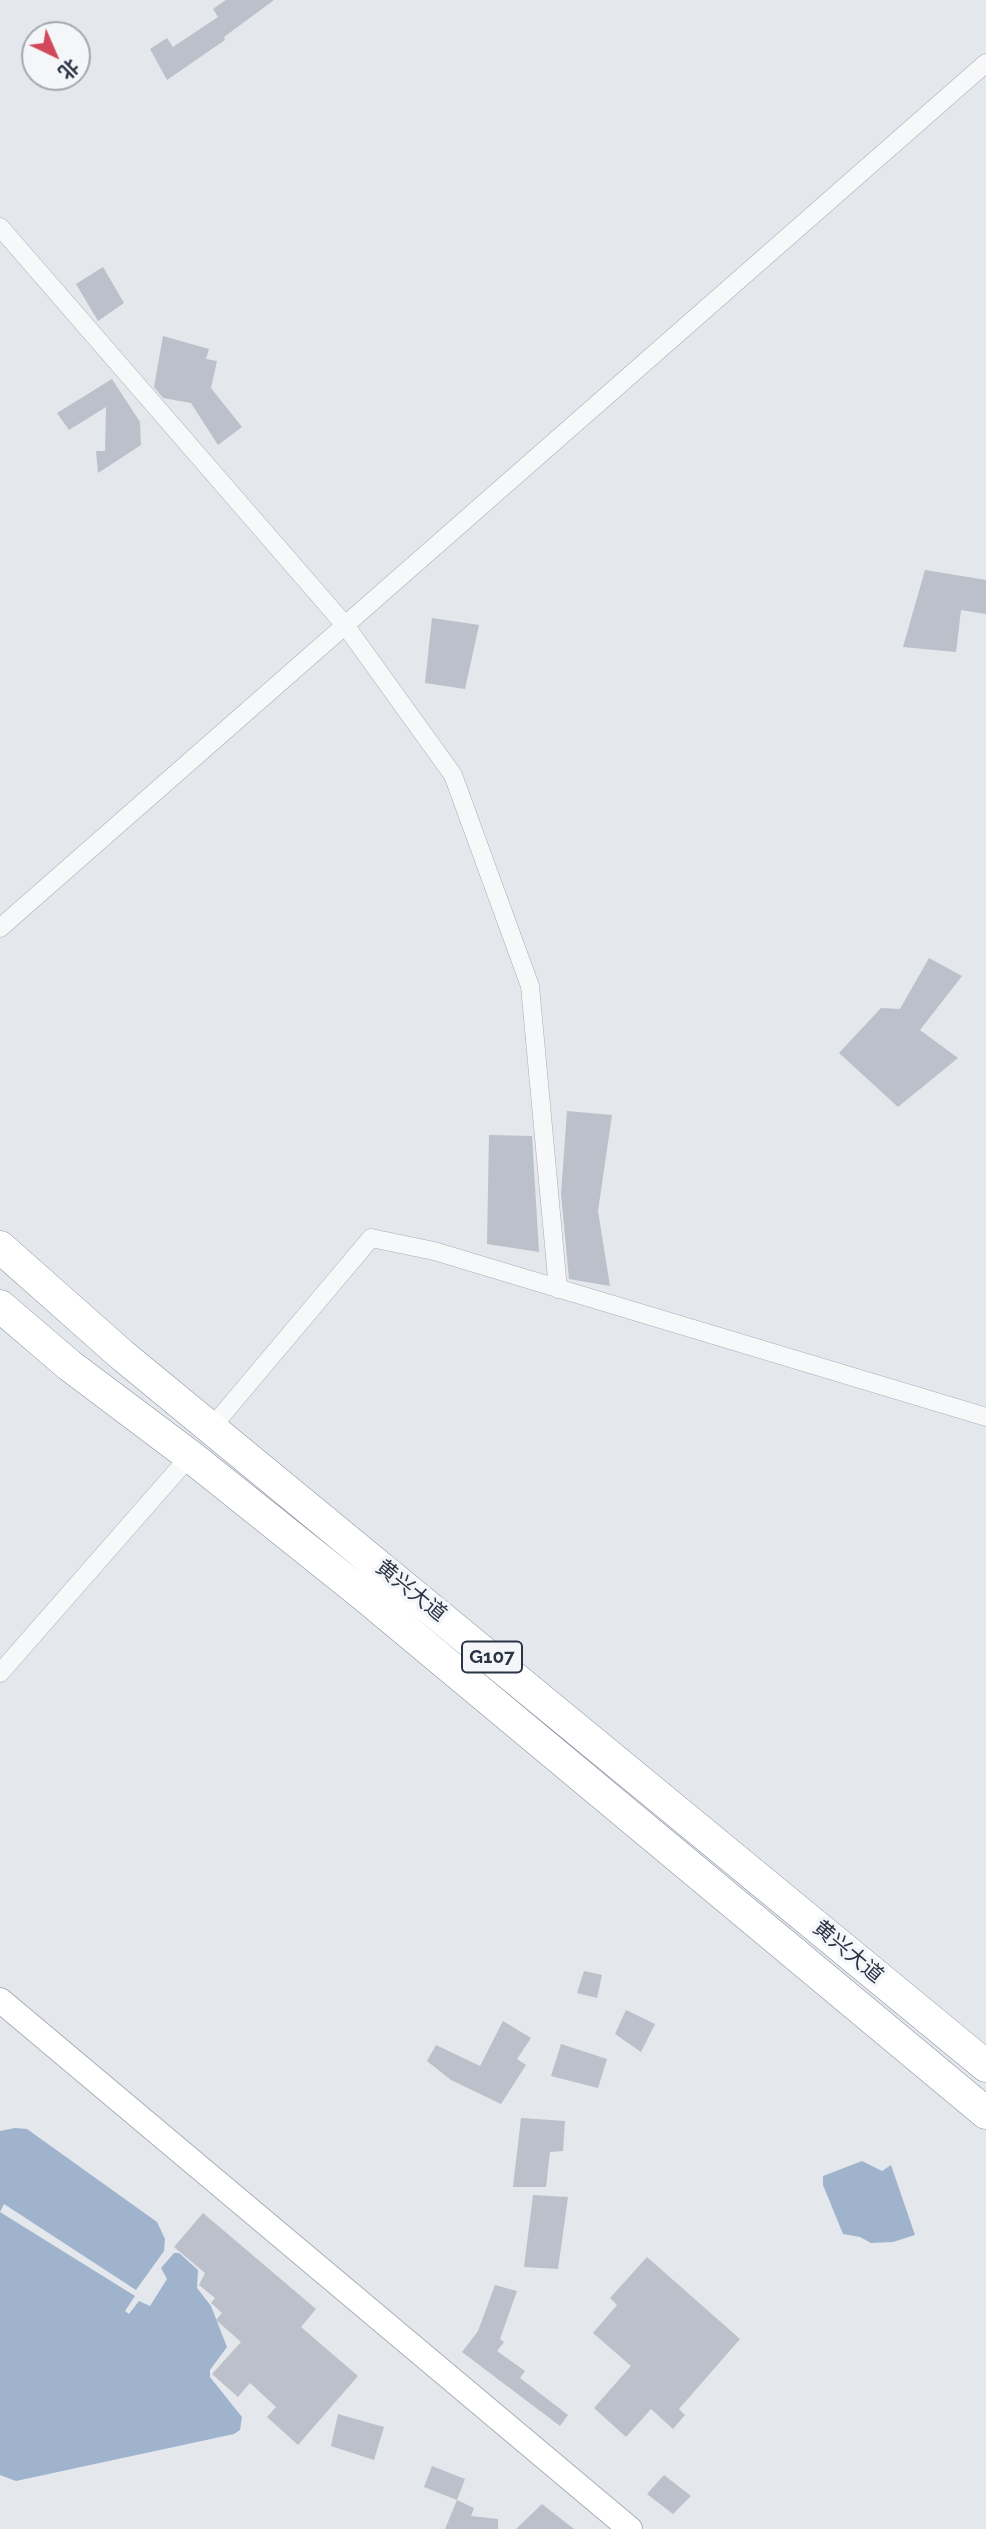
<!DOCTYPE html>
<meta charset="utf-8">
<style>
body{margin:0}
#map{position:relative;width:986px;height:2529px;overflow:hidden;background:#e4e7ec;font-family:Raleway,"Noto Sans SC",sans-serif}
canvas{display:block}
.north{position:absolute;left:21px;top:21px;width:70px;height:70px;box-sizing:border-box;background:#f4f6f9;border:2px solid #a4a8b1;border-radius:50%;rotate:136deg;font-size:19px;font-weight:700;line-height:28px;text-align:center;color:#2b3445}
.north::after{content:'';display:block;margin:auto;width:24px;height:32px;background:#d1495b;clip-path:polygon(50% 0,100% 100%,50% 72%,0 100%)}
</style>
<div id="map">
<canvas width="986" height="2529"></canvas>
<div class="north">北</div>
</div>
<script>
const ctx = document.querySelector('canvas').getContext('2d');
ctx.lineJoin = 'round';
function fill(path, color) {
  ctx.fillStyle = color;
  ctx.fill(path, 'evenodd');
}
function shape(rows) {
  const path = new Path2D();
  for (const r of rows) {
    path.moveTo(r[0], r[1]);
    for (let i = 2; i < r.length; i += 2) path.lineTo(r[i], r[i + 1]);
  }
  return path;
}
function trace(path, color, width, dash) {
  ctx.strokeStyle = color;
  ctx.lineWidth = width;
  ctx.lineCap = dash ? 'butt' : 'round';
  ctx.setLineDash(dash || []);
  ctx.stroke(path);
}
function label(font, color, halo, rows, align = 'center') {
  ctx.font = font + ' Raleway,"Noto Sans SC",sans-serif';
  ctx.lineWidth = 7;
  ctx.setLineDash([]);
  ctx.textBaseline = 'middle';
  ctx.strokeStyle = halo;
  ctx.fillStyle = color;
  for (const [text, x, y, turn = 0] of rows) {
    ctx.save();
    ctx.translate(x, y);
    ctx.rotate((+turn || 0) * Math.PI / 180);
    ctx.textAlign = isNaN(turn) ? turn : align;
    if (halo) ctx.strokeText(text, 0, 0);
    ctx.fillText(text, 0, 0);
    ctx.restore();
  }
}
fill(shape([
 [15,2128,27,2129,157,2222,165,2239,164,2251,136,2290,4,2204,0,2212,135,2296,125,2311,129,2314,139,2301,150,2306,167,2279,161,2268,174,2253,179,2253,198,2270,197,2288,211,2306,227,2347,210,2370,210,2377,242,2417,240,2430,234,2434,16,2481,0,2475,0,2131],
 [862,2161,882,2171,891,2165,915,2235,893,2242,871,2243,860,2237,843,2234,823,2185,823,2176]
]), '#9fb4cc');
fill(shape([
 [226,0,274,0,224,37,225,40,167,80,150,49,167,38,173,47,218,17,213,9],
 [103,267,124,303,98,321,76,284],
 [163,336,209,349,206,359,217,361,211,388,242,427,218,445,191,403,163,398,154,387],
 [112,379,140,422,141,445,98,473,96,451,105,451,106,407,69,430,57,413],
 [925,570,986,580,986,614,961,610,956,652,903,647],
 [432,618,479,625,465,689,425,683],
 [929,958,962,976,920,1030,958,1058,898,1107,839,1053,881,1008,900,1009],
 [567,1111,612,1115,598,1211,610,1286,569,1279,561,1194],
 [489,1135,532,1136,539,1252,487,1244],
 [584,1971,602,1975,597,1998,577,1993],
 [626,2010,655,2024,641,2052,615,2034],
 [503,2021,531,2038,517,2059,526,2065,501,2104,451,2080,427,2061,436,2045,480,2066],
 [561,2044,607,2059,598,2088,551,2076],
 [521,2118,565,2121,563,2151,550,2152,546,2187,513,2187],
 [533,2195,568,2197,558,2269,524,2267],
 [203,2213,316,2309,301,2327,358,2376,298,2445,267,2417,276,2407,250,2383,238,2397,212,2374,241,2342,216,2320,222,2313,211,2303,215,2298,199,2285,205,2273,174,2247],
 [647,2257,740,2339,679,2409,685,2415,673,2429,651,2409,626,2437,594,2408,631,2366,593,2333,617,2305,610,2298],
 [495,2285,517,2291,500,2339,504,2342,497,2351,525,2371,520,2378,568,2415,560,2426,462,2352,478,2331],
 [338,2414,384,2427,374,2460,331,2446],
 [432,2466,465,2479,457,2500,424,2487],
 [664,2475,691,2496,673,2514,647,2494],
 [457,2500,474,2508,471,2516,498,2519,498,2529,445,2529],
 [542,2504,574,2529,516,2529]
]), '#bbc0ca');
const street = shape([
 [0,227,345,625,453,775,530,986,558,1289],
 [0,928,986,63],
 [212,1427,371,1238,434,1251,986,1417],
 [0,1673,190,1456]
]);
const secondary = shape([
 [0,2000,630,2529]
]);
const highway = shape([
 [0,1247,122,1355,986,2066],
 [0,1306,69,1365,190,1456,365,1596,986,2113]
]);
trace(street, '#a9aeb7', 19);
trace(secondary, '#a9aeb7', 26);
trace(highway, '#8b94a3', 33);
trace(street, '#f7f8fa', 18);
trace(secondary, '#fff', 24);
trace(highway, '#fff', 32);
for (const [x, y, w] of [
 [492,1657,60]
]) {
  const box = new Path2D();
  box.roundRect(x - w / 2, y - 15.5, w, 31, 5);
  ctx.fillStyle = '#f4f6f9';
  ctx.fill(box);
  trace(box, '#2b3445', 2);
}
label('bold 19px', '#2b3445', null, [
 ["G107",492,1657]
]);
label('21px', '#2b3445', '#f4f6f9', [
 ["黄兴大道",411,1591,39],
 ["黄兴大道",848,1952,40]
]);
</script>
